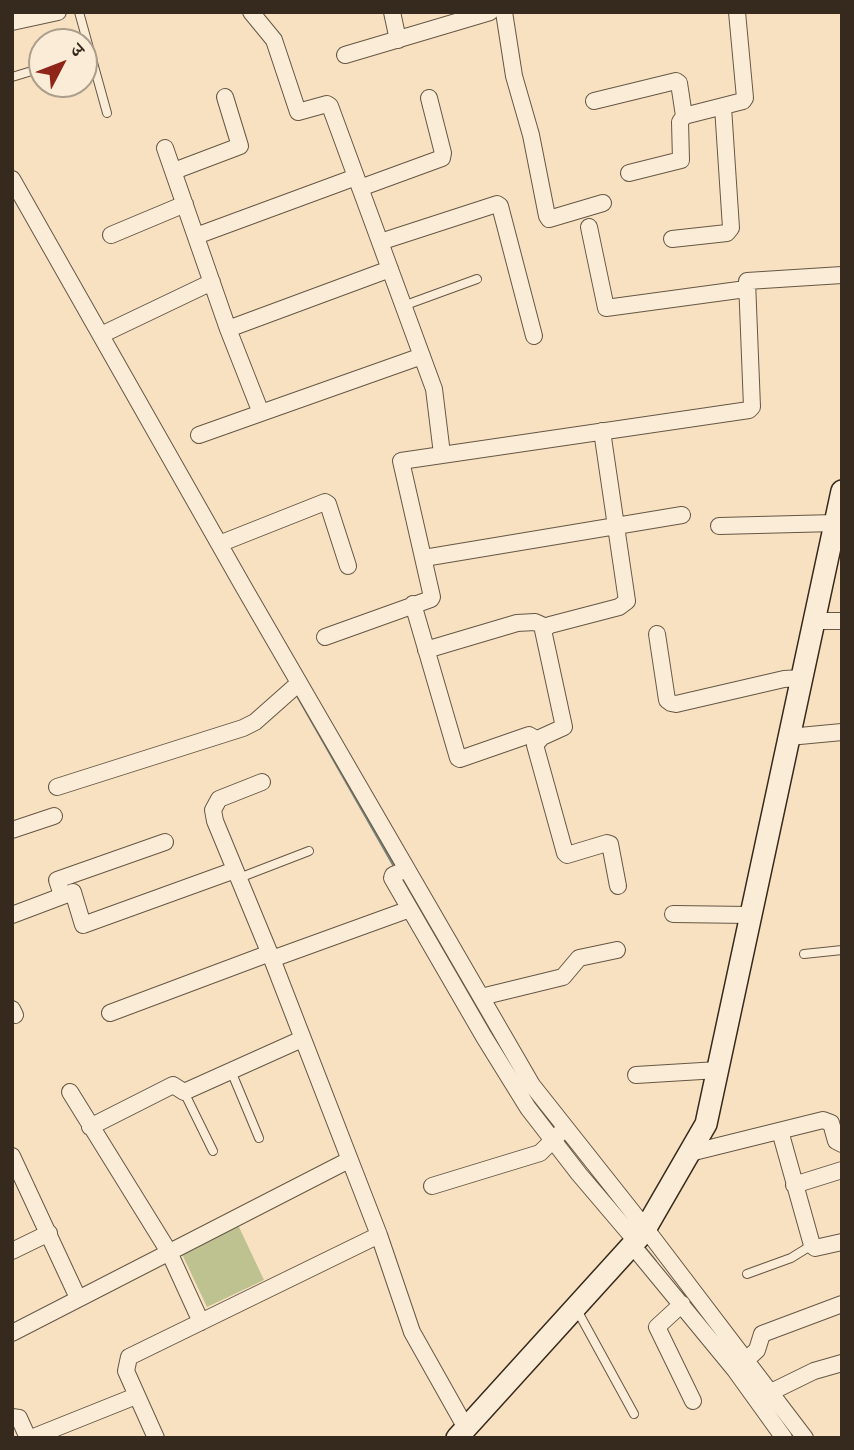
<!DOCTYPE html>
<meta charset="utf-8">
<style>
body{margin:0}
#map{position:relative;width:854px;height:1450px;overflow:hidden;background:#f8e1c0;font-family:"IM FELL French Canon","Noto Serif Devanagari",serif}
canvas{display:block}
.frame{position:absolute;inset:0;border:14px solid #36291d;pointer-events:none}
.north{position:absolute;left:28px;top:28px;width:70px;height:70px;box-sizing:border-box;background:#faecd6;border:2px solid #ac9e8c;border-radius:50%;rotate:48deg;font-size:19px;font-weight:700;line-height:28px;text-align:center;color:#36291d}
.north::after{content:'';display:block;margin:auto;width:24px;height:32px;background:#8f2418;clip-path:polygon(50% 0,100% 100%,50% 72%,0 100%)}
</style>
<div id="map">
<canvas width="854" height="1450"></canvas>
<div class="frame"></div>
<div class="north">उ</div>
</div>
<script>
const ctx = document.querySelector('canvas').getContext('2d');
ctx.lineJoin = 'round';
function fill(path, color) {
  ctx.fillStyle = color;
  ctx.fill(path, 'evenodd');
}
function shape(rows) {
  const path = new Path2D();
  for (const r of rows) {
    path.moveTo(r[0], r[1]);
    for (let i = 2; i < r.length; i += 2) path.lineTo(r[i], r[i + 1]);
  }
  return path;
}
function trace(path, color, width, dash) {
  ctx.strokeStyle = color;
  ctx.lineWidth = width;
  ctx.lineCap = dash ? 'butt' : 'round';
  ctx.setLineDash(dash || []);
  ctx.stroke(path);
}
fill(shape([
 [238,1225,264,1280,207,1307,182,1254]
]), '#bec291');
trace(shape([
 [295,691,395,867],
 [486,1025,517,1075],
 [527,1091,540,1111],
 [642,1245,655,1261]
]), '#748278', 3.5);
const lane = shape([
 [79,12,107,113],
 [12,77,35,70],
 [403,306,477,279],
 [239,878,309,851],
 [804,954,842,950],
 [231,1071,259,1138],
 [184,1092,213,1151],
 [747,1274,791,1258,812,1245],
 [577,1310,634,1414]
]);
const street = shape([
 [251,12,274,40,298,112,327,104,330,106,434,389,442,454],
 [392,12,398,40],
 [504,12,514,76,531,135,547,216,549,219,603,203],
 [12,22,58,12],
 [345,55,490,12],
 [594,101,676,81,679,83,684,116],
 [165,148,228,329,261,413,422,356],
 [174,171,240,146,225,97],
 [629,173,681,160,680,122,684,116,743,101,745,98,737,12],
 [12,179,243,586,532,1085,646,1229,805,1438],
 [360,188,442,158,443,153,429,98],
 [589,227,606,308,746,289],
 [111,235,185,204],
 [196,236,356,177],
 [672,239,727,233,731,228,723,107],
 [380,242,497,204,500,206,534,336],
 [228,329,390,269],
 [101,335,212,282],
 [602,431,627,601,619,607,550,625,543,630,564,727,542,737,535,745,565,853,567,855,607,843,610,844,618,886],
 [199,435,261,413],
 [719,526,835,523],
 [219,544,325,502,328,504,348,566],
 [424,558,682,515],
 [413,604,458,758,460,759,529,735,538,740],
 [814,621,842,621],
 [657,634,667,700,671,703,676,704,784,679,802,678],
 [325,637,431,599,432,597,401,461,749,410,752,407,747,281,842,275],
 [426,650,517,623,535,622,546,627],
 [789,737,842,732],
 [262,782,219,799,213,810,215,821,272,959,379,1235,412,1332,466,1428],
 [57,787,243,728,255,722,299,683],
 [12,830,54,816],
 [407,869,393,875,392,878,484,1037,528,1108,579,1174,636,1241],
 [62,895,57,880,165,842],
 [673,914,750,915],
 [12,915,73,892,83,925,235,870],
 [272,959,410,909],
 [481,997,563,977,579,958,617,950],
 [12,1009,15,1015],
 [110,1013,270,953],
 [636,1075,718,1070],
 [70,1092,169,1252,201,1322],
 [90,1127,173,1085,184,1092,302,1039],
 [780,1131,812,1245,815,1248,842,1242],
 [690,1153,823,1120,831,1123,836,1141,842,1144],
 [12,1156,78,1298],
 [794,1185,842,1170],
 [432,1186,540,1153,559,1134],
 [632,1245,735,1370,784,1438],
 [12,1251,49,1233],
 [682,1304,657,1327,693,1401],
 [12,1333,349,1160],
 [745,1361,757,1350,762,1334,842,1304],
 [769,1393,814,1371,842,1363],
 [12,1417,19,1418,28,1438],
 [31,1438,136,1396],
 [156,1438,126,1371,129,1357,379,1235]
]);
const secondary = shape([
 [457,1438,643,1233,706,1124,842,491]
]);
trace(lane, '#665746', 10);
trace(street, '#665746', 18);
trace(secondary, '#36291d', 24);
trace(lane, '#faecd6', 8);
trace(street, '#faecd6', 16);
trace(secondary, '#faecd6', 21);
</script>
